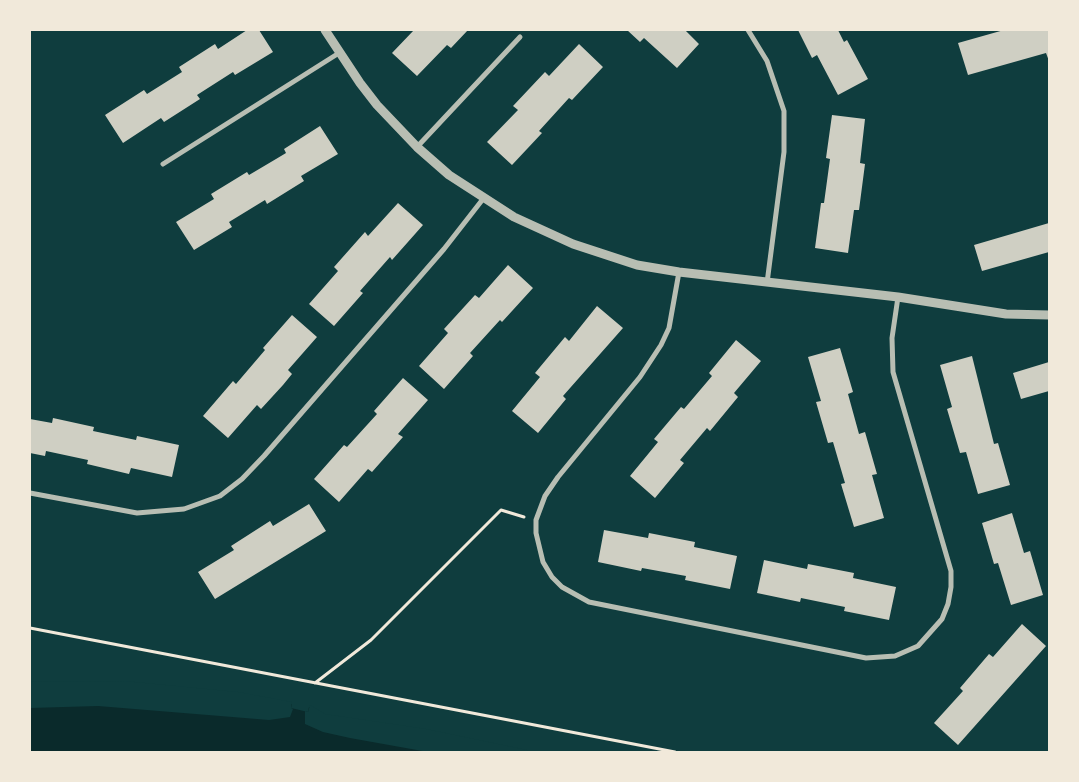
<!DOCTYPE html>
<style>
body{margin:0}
#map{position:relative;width:1079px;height:782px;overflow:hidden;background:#0f3d3e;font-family:Ubuntu,sans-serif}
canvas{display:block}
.frame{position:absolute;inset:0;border:31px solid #f1e9da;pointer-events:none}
</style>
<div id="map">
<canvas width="1079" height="782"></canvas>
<div class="frame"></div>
</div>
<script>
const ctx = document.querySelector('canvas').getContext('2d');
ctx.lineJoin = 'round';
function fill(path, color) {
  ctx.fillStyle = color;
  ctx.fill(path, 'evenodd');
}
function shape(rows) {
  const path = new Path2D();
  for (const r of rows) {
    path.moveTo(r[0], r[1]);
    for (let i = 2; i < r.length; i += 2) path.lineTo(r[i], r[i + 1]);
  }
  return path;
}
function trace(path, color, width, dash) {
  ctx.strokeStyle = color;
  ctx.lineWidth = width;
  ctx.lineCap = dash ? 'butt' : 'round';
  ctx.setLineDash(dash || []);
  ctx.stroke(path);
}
fill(shape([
 [30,685,292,704,291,708,308,712,309,707,325,717,527,752,30,752]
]), '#0a2a2b');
fill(shape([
 [124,681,238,692,292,702,291,708,293,709,290,717,269,720,98,706,30,708,30,682],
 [310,705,325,714,426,729,527,750,529,752,428,752,350,738,323,732,305,724,305,711,308,712]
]), '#0f3d3e');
fill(shape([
 [247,30,259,30,273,52,235,75,233,72,197,95,200,99,164,122,161,118,123,143,105,115,144,90,147,94,182,72,179,67,215,44,218,49],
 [414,30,468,30,451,48,447,45,417,76,392,53],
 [627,30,685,30,699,44,677,68,644,38,640,42],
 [798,30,838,30,844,42,847,40,868,79,838,95,817,55,812,58],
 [1004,30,1049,30,1049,61,1046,53,968,75,958,43],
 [579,44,603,67,572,100,569,98,539,131,542,133,512,165,487,142,518,110,513,106,545,72,549,76],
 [832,115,865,119,860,163,865,164,859,210,854,210,848,253,815,248,821,203,824,203,830,159,826,158],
 [320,126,338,154,301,176,304,181,267,204,265,200,229,222,232,227,194,250,176,222,214,199,211,194,247,172,249,175,276,159,286,153,284,149],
 [398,203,423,225,392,260,390,257,360,291,363,293,334,326,309,304,338,271,334,267,365,232,368,236],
 [1049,223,1049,252,982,271,974,245],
 [508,265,533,288,502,322,500,320,470,353,473,356,444,389,419,366,448,333,444,329,475,295,479,298],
 [597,306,623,328,563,396,566,399,538,433,512,411,540,377,535,373,565,337,569,341],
 [292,315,317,337,288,370,292,374,283,385,261,409,257,405,228,438,203,416,233,381,236,384,265,350,263,348],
 [736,340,761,361,734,393,738,397,710,431,707,428,680,460,684,463,655,498,630,476,658,442,654,439,681,407,684,409,712,376,709,373],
 [840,348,853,392,848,394,859,434,865,432,877,474,872,475,884,518,854,527,841,484,845,483,833,442,828,443,816,402,821,401,808,357],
 [972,356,994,444,998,443,1010,485,978,494,966,452,960,453,947,409,952,407,940,365],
 [1049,362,1049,391,1021,399,1013,373],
 [403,378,428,400,398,434,403,437,372,472,368,469,339,502,314,479,344,445,347,447,377,414,374,411],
 [53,418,94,427,93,431,136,440,137,436,179,445,172,477,131,468,129,474,87,464,88,460,46,451,45,456,30,453,30,419,52,423],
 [309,504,326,531,215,599,198,572,234,550,231,546,270,521,273,526],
 [1012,513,1024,553,1030,551,1043,595,1011,605,998,563,994,564,982,523],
 [604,530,648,538,649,533,695,542,694,547,737,556,730,589,685,580,686,576,642,568,641,571,598,562],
 [764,560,807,569,808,564,854,573,853,578,896,587,889,620,844,611,845,607,801,598,800,602,757,593],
 [1022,624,1046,646,958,745,934,723,963,691,960,688,989,654,993,657]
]), '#cfcfc3');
trace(shape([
 [30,628,675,752],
 [315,683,371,640,501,510,524,517]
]), '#f1e9da', 3);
trace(shape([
 [748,30,767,61,784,111,784,152,767,283],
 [417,147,520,37],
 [163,164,339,53],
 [679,272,669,328,661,345,640,377,558,477,545,496,536,520,536,533,543,562,552,577,562,587,589,602,866,658,895,656,918,646,942,619,948,604,951,587,951,571,893,372,892,338,898,297],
 [30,493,137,513,184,509,220,496,242,479,264,456,444,249,483,199]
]), '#b8beb3', 5);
trace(shape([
 [325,30,360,83,377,105,417,147,449,175,514,217,573,244,637,265,679,272,898,297,1006,314,1049,315]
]), '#b8beb3', 9);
</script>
